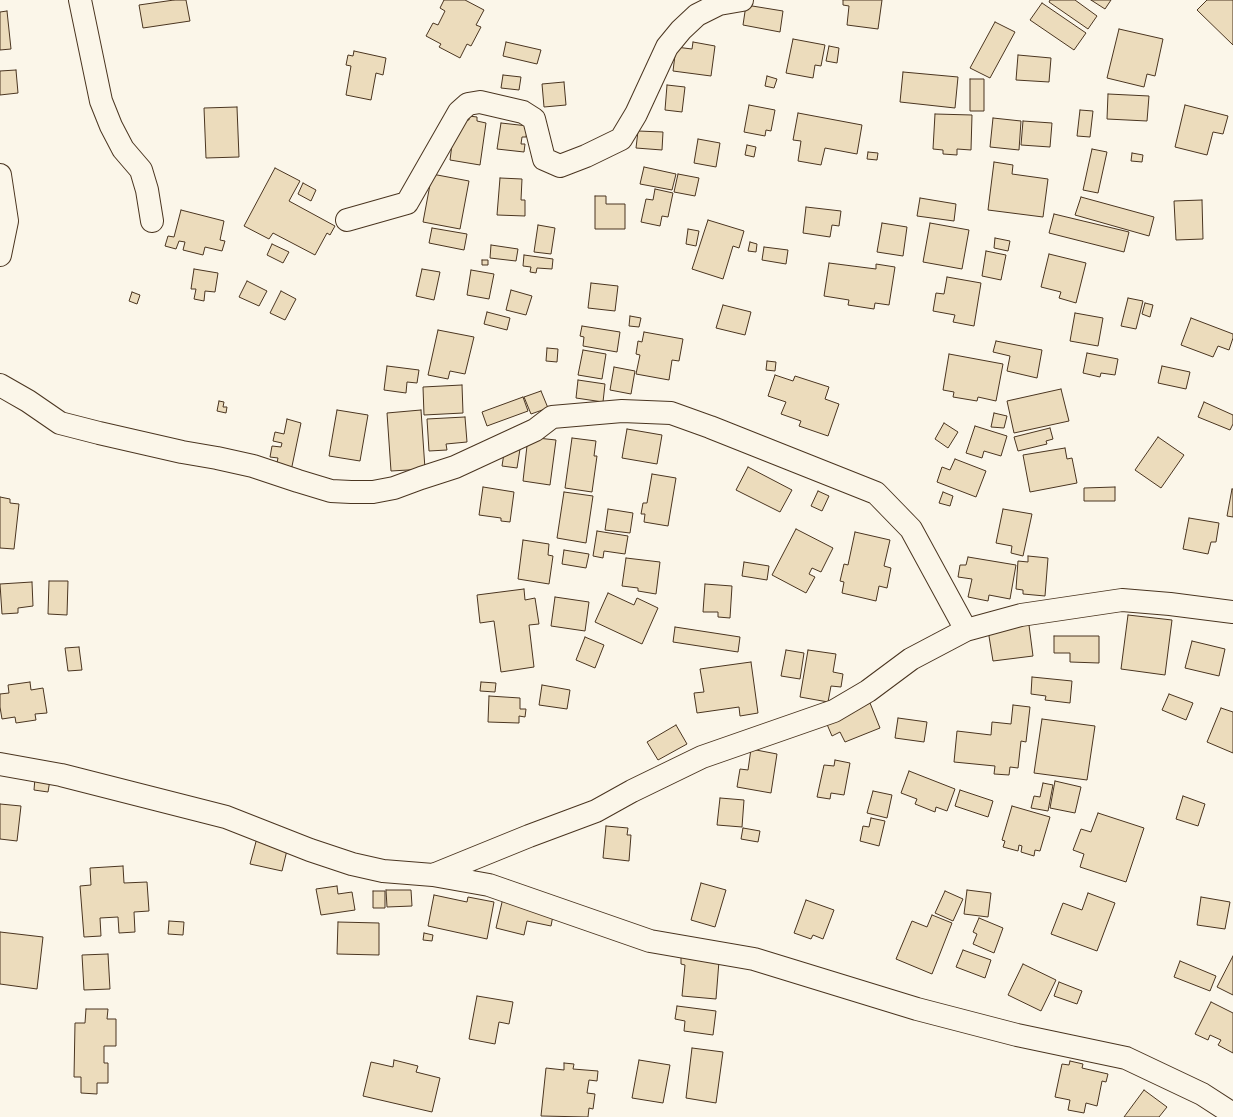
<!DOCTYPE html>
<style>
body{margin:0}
canvas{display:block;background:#fbf6e9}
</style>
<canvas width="1233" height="1117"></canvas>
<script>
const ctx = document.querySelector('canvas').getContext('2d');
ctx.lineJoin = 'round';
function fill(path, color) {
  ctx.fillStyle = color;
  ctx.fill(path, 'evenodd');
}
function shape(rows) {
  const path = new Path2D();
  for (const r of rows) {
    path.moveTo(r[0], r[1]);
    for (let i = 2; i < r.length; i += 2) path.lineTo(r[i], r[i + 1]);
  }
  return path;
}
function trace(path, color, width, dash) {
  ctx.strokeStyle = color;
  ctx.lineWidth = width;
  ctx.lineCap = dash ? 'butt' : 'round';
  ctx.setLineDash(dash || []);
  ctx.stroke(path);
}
const building = shape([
 [174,0,186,0,190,21,143,28,139,5,174,0],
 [444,0,465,0,484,10,476,25,481,27,471,46,467,44,460,58,439,47,441,44,426,36,433,23,438,25,445,11,440,8,444,0],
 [843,0,882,0,878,29,847,25,849,6,843,5,843,0],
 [1050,0,1075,0,1097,16,1088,29,1049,2,1050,0],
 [1091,0,1111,0,1105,9,1091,0],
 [1207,0,1233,0,1233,45,1197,10,1207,0],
 [1042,3,1086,33,1074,50,1030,20,1042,3],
 [746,5,783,11,780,32,743,25,746,5],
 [7,11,11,49,0,50,0,12,7,11],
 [995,22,1015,32,990,78,970,68,995,22],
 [1119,29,1163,39,1155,76,1147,74,1144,87,1107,78,1119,29],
 [793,39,825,45,821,66,815,65,813,78,786,73,793,39],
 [506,42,541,50,537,64,503,56,506,42],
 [693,42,715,46,711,76,673,71,676,47,692,49,693,42],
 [829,46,839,48,837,63,826,61,829,46],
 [354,51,386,58,383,75,376,73,371,100,346,95,351,66,346,65,348,55,353,56,354,51],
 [1018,55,1051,58,1049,82,1016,80,1018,55],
 [16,70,18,93,0,95,0,71,16,70],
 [903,72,958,77,955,108,900,102,903,72],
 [503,75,521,77,519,90,501,88,503,75],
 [767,76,777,79,774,88,765,86,767,76],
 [970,79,984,79,984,111,970,111,970,79],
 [564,82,566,105,544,107,542,84,564,82],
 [667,85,685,87,682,112,665,110,667,85],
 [1108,94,1149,96,1147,121,1107,119,1108,94],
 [749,105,775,110,771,131,766,130,765,136,744,132,749,105],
 [1185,105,1228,116,1223,134,1213,132,1207,155,1175,147,1185,105],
 [237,107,239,157,206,158,204,108,237,107],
 [1080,110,1093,111,1090,137,1077,136,1080,110],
 [798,113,862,125,857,154,825,148,821,165,798,161,801,141,793,140,798,113],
 [935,114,972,115,971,150,957,149,957,155,943,154,943,150,933,149,935,114],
 [469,116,477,117,477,121,486,123,480,165,450,160,454,129,459,119,469,120,469,116],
 [993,118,1021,121,1019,150,990,147,993,118],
 [1023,121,1052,123,1050,147,1021,145,1023,121],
 [501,123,528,126,526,137,522,137,521,144,525,144,524,152,497,149,501,123],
 [638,131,663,132,662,150,636,148,638,131],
 [698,139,720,143,716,167,694,163,698,139],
 [747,145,756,147,754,157,745,155,747,145],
 [1092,149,1107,152,1098,193,1083,190,1092,149],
 [868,152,878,153,877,160,867,159,868,152],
 [1132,153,1143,155,1142,162,1131,161,1132,153],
 [994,162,1013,165,1012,174,1048,179,1043,217,988,210,994,162],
 [644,167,676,174,672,190,640,184,644,167],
 [275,168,300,181,289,201,335,226,330,235,327,233,315,255,273,233,269,239,244,226,275,168],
 [432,174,469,181,460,229,423,222,432,174],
 [678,174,699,178,695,196,674,192,678,174],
 [500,178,522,179,521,200,525,200,525,216,497,215,500,178],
 [303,183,316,190,311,201,298,194,303,183],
 [655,189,673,193,668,217,662,216,660,226,641,222,646,199,653,200,655,189],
 [595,196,606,196,606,204,625,204,625,229,595,229,595,196],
 [1081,197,1154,217,1149,236,1075,215,1081,197],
 [920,198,956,204,954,221,917,216,920,198],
 [1202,200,1203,239,1176,240,1174,201,1202,200],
 [806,207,841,211,839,226,832,225,830,237,803,233,806,207],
 [181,210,224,221,220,240,225,241,222,251,205,247,203,255,183,250,185,242,179,241,176,249,165,246,168,236,174,237,181,210],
 [1054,214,1129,232,1124,252,1049,233,1054,214],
 [708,220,744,231,739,248,733,246,723,279,692,269,708,220],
 [882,223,907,227,903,256,877,252,882,223],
 [930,223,969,230,962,269,923,262,930,223],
 [538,225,555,228,551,254,534,252,538,225],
 [432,228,467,234,464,250,429,243,432,228],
 [688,229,699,231,696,246,686,244,688,229],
 [995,238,1010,241,1008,251,994,248,995,238],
 [750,242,757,244,756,252,748,251,750,242],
 [272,244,289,252,283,263,267,255,272,244],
 [491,245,518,249,516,261,490,258,491,245],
 [764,247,788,250,786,264,762,260,764,247],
 [986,251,1006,255,1001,280,982,276,986,251],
 [1049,254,1086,263,1076,303,1059,298,1061,292,1041,287,1049,254],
 [524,255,553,259,552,269,537,268,536,273,530,272,531,267,523,266,524,255],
 [482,260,488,260,488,265,482,265,482,260],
 [829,263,876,269,876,264,895,267,889,305,875,303,874,309,848,305,849,300,824,296,829,263],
 [194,269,218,273,215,292,205,291,204,301,194,299,196,289,191,289,194,269],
 [422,269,440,272,434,300,416,296,422,269],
 [471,270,494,274,489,299,467,295,471,270],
 [947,277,981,283,974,326,953,322,955,315,933,311,936,293,944,294,947,277],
 [247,281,267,291,259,306,239,297,247,281],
 [591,283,618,286,615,311,588,308,591,283],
 [511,290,532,296,526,315,506,310,511,290],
 [281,291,296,299,285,320,270,313,281,291],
 [132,292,140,295,137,304,129,301,132,292],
 [1128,298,1143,301,1136,329,1121,326,1128,298],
 [1145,303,1153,305,1150,317,1142,314,1145,303],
 [723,305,751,312,745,335,716,328,723,305],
 [487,312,510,318,507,330,484,324,487,312],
 [1075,313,1103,318,1098,346,1070,341,1075,313],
 [630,316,641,318,639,327,629,326,630,316],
 [1191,318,1233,334,1233,338,1229,350,1218,346,1213,357,1181,345,1191,318],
 [582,326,620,332,617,352,583,346,584,337,580,336,582,326],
 [438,330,474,337,465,374,450,371,448,379,428,375,438,330],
 [644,332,683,339,679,361,672,360,669,380,636,374,640,355,636,354,638,341,642,342,644,332],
 [996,341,1042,350,1037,378,1007,371,1010,356,993,352,996,341],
 [547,348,558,349,557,362,546,361,547,348],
 [583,350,606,354,602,379,578,375,583,350],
 [1087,353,1118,359,1115,375,1101,373,1100,377,1083,373,1087,353],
 [949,354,1003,364,996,401,978,397,977,401,953,397,954,392,943,390,949,354],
 [767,361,776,362,775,371,766,370,767,361],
 [387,366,419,370,417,383,407,382,406,393,384,390,387,366],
 [1162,366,1190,372,1186,389,1158,383,1162,366],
 [614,367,635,371,631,394,610,390,614,367],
 [775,375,793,381,795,376,829,387,825,399,839,404,828,436,799,426,801,421,781,414,786,402,768,396,775,375],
 [578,380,605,384,603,402,576,398,578,380],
 [462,385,463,413,424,415,423,387,462,385],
 [1061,389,1069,421,1014,433,1007,401,1061,389],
 [541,391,548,408,531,414,524,397,541,391],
 [523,397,528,411,487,426,482,412,523,397],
 [219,401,224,402,223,407,227,407,226,413,217,411,219,401],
 [1204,402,1233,415,1233,424,1230,430,1198,417,1204,402],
 [337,410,368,415,360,461,329,456,337,410],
 [421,410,425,469,391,471,387,413,421,410],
 [994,413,1007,416,1004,428,991,427,994,413],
 [465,417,467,442,446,444,447,450,429,451,427,419,465,417],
 [287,419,301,423,291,471,276,467,278,458,270,457,272,446,281,447,282,443,273,441,275,432,284,434,287,419],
 [944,423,958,432,948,448,935,439,944,423],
 [975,426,1007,436,1001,456,984,451,982,458,966,453,975,426],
 [1050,428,1053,439,1046,441,1047,444,1018,451,1014,437,1050,428],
 [627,429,662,435,657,464,622,458,627,429],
 [528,437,556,440,550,485,523,481,528,437],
 [1158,437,1184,455,1161,488,1135,470,1158,437],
 [572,438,596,441,594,456,597,456,592,492,565,488,572,438],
 [505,447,520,449,517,468,502,466,505,447],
 [1065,448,1067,459,1072,458,1077,483,1030,492,1023,455,1065,448],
 [955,459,986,471,976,497,937,482,942,467,950,470,955,459],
 [748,467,792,490,780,512,736,490,748,467],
 [652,474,676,478,668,526,644,522,645,514,641,514,643,503,647,503,652,474],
 [483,487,514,492,510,522,501,521,501,518,479,515,483,487],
 [1115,487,1115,501,1084,501,1084,488,1115,487],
 [1232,489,1233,489,1233,517,1227,516,1232,489],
 [818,491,829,496,822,511,811,506,818,491],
 [564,492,593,496,586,543,557,538,564,492],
 [943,492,953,496,950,506,939,503,943,492],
 [0,497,10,499,10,503,19,504,14,549,0,548,0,497],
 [608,509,633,513,630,533,605,530,608,509],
 [1003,509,1032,514,1023,556,1011,553,1012,546,996,543,1003,509],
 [1189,518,1219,523,1216,542,1211,542,1208,554,1183,549,1189,518],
 [796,529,833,548,821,572,812,568,809,574,815,577,806,593,772,575,796,529],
 [597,531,628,536,625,554,604,551,603,558,593,556,597,531],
 [855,532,890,540,884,566,891,568,887,588,879,586,876,601,842,593,844,582,840,581,844,564,848,565,855,532],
 [523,540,549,544,548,555,553,556,549,584,518,579,523,540],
 [564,550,589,554,586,568,562,564,564,550],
 [1028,556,1048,558,1045,596,1023,594,1023,590,1016,589,1018,561,1028,562,1028,556],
 [968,557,1016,565,1010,599,989,595,988,601,968,597,972,579,958,577,960,565,966,565,968,557],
 [626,558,660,562,656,594,638,591,638,588,622,586,626,558],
 [744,562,769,566,767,580,742,576,744,562],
 [49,581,68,581,67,615,48,614,49,581],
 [32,582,33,606,18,608,18,613,2,614,0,584,32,582],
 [705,584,732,586,730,618,718,617,718,612,703,612,705,584],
 [524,589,525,600,535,598,539,624,529,625,534,667,501,672,494,621,480,623,477,595,524,589],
 [608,593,634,605,637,598,658,608,642,644,595,622,608,593],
 [555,597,589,602,585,631,551,626,555,597],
 [1128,615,1172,620,1165,675,1121,669,1128,615],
 [1029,625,1033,656,993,661,988,630,1029,625],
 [675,627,740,637,738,652,673,642,675,627],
 [1054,636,1099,636,1099,663,1070,662,1070,653,1054,653,1054,636],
 [585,637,604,645,595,668,576,660,585,637],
 [1192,641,1225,649,1219,676,1185,668,1192,641],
 [79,647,82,670,68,671,65,648,79,647],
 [786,650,804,653,800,679,781,676,786,650],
 [808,650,836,654,833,672,843,674,841,687,831,686,828,702,800,697,808,650],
 [751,662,758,713,740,716,739,707,697,713,694,693,704,692,700,669,751,662],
 [1032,677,1072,681,1070,703,1045,700,1046,696,1031,694,1032,677],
 [30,682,31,690,43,688,47,713,35,714,36,720,16,723,15,717,2,719,0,707,0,694,9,693,8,685,30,682],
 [481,682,496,683,495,692,480,691,481,682],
 [542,685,570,690,567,709,539,705,542,685],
 [1169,694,1193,703,1186,720,1162,710,1169,694],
 [489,696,520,698,520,709,526,709,525,717,519,716,519,723,488,722,489,696],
 [870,703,880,728,845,742,840,732,832,736,826,722,870,703],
 [1013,705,1030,707,1026,742,1021,741,1018,768,1010,767,1009,775,994,774,995,766,954,762,957,731,991,735,992,722,1011,724,1013,705],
 [1221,708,1233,712,1233,753,1207,742,1221,708],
 [898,718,927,722,924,742,895,738,898,718],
 [1042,719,1095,726,1087,780,1034,773,1042,719],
 [676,725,687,744,658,760,647,742,676,725],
 [751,749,777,754,771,793,737,787,740,769,748,770,751,749],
 [835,760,850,763,844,795,831,793,830,799,817,797,824,765,834,766,835,760],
 [909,771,955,789,947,811,936,807,935,812,915,804,917,799,901,793,909,771],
 [35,778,50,780,48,792,34,790,35,778],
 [1055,781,1081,787,1075,813,1050,808,1055,781],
 [1043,783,1053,785,1048,811,1031,808,1034,796,1040,797,1043,783],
 [960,790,993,801,988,817,955,806,960,790],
 [873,791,892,795,887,818,867,813,873,791],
 [1183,796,1205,804,1198,826,1176,819,1183,796],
 [720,798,744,800,742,827,717,825,720,798],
 [0,804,21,806,17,841,0,839,0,804],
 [1012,806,1050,817,1040,851,1035,850,1034,856,1021,852,1022,846,1019,845,1018,851,1003,847,1005,841,1002,840,1012,806],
 [1098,813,1144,828,1126,882,1080,867,1084,854,1073,850,1081,829,1091,832,1098,813],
 [871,818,885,821,879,846,860,841,863,826,869,827,871,818],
 [606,826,628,828,627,835,631,835,629,861,603,858,606,826],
 [743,828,760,831,758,842,741,839,743,828],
 [257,838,288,846,282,871,250,864,257,838],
 [123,866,124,883,147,882,149,911,134,912,135,932,119,933,118,917,100,918,101,936,84,937,80,886,91,885,90,868,123,866],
 [701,883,726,890,715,927,691,920,701,883],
 [337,886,338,894,352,892,355,910,321,915,316,889,337,886],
 [386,890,411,890,412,906,387,907,386,890],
 [967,890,991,893,988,917,964,914,967,890],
 [373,891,385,891,385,908,373,908,373,891],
 [945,891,963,899,953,921,935,913,945,891],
 [1088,893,1115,903,1097,951,1051,934,1063,903,1082,910,1088,893],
 [434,895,467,902,468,897,494,902,487,939,428,926,434,895],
 [1201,897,1230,902,1225,929,1197,925,1201,897],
 [503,898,554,910,551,926,527,921,524,935,496,928,503,898],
 [806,900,834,910,823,939,813,935,811,939,794,933,806,900],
 [932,915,952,923,932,974,896,959,912,921,927,927,932,915],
 [979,918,1003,928,994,953,973,944,977,934,973,932,979,918],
 [169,921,184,922,183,935,168,934,169,921],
 [338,922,379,923,379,955,337,954,338,922],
 [0,932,43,937,37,989,0,984,0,932],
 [424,933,433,935,432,941,423,940,424,933],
 [963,950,991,960,985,978,956,967,963,950],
 [681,953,719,961,716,999,682,996,685,965,681,964,681,953],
 [108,954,110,989,84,990,82,955,108,954],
 [1233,956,1233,995,1217,987,1233,956],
 [1180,961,1216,976,1210,991,1174,977,1180,961],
 [1023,964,1056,980,1041,1011,1008,995,1023,964],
 [1059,982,1082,991,1077,1004,1054,996,1059,982],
 [477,996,513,1002,509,1024,499,1022,495,1044,469,1039,477,996],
 [1211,1002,1233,1013,1233,1053,1218,1045,1221,1040,1210,1035,1208,1040,1195,1034,1211,1002],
 [677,1006,716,1011,713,1035,684,1031,685,1021,675,1019,677,1006],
 [86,1009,108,1009,107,1019,116,1019,116,1046,104,1046,104,1063,108,1063,108,1083,97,1083,97,1094,81,1093,81,1077,74,1077,75,1023,85,1023,86,1009],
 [692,1048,723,1052,716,1103,686,1098,692,1048],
 [394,1060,418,1066,416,1072,440,1078,432,1112,363,1096,371,1062,393,1067,394,1060],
 [639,1060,670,1065,663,1103,632,1098,639,1060],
 [1070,1061,1083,1064,1082,1068,1108,1074,1106,1082,1102,1081,1097,1106,1086,1103,1084,1113,1068,1110,1070,1100,1055,1097,1062,1064,1069,1065,1070,1061],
 [564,1063,574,1064,573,1069,598,1071,597,1081,589,1080,587,1093,595,1094,593,1109,589,1108,588,1117,541,1116,546,1068,564,1070,564,1063],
 [1144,1090,1167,1107,1159,1117,1124,1117,1144,1090]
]);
fill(building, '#ecdcbc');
trace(building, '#4a3520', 1);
const minor = shape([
 [80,0,101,101,111,126,123,149,141,170,147,190,152,221],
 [0,175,7,221,0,255],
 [347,220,407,203,459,112,468,104,480,102,523,112,534,119,544,159,560,166,586,156,621,139,636,114,667,47,681,30,697,15,719,4,742,0],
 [0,385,28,401,60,423,99,433,182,452,217,458,253,466,298,481,331,491,351,492,373,492,394,488,421,478,455,467,535,430,552,417,622,411,671,413,710,427,876,493,911,529,966,630],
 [0,764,61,775,226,817,310,850,352,864,383,871,433,875,489,885,650,941,754,959,917,1009,1017,1035,1126,1058,1202,1094,1233,1114],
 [433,875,529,836,596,811,632,791,702,757,834,711,868,691,911,659,966,630,1021,615,1122,600,1170,604,1233,612]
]);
trace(minor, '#4a3520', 24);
trace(minor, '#fbf6e9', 22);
</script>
